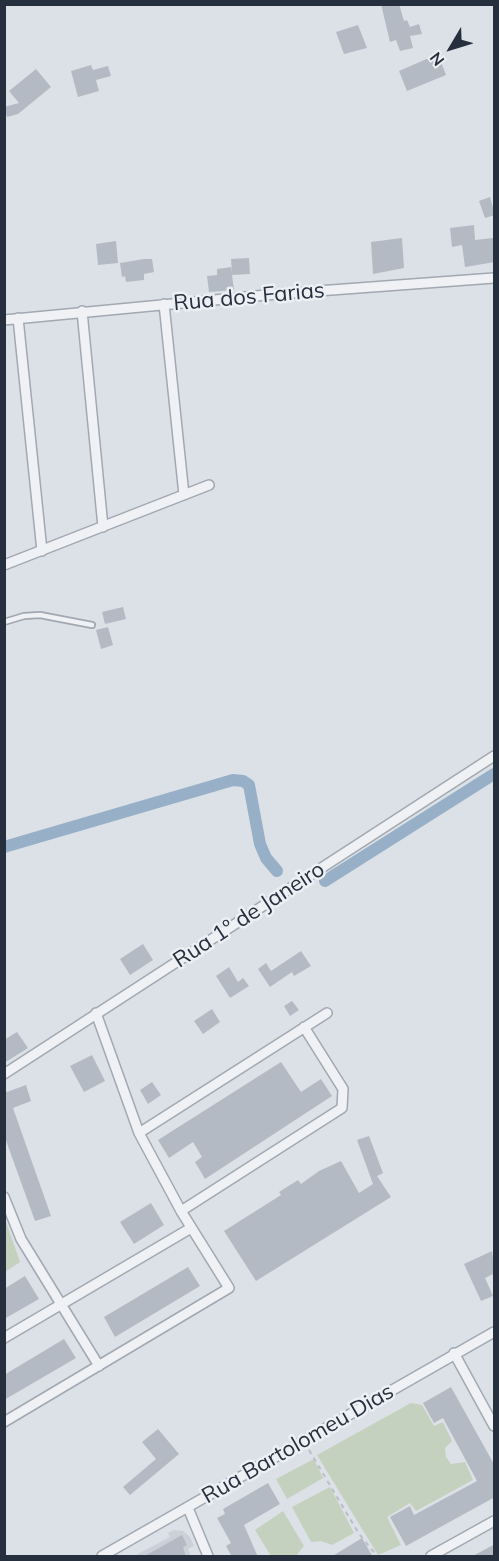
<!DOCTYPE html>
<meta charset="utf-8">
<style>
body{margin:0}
#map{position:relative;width:499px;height:1561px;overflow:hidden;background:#dce1e7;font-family:Mulish,sans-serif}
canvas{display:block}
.frame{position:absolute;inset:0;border:6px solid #262f3d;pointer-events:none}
.north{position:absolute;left:421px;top:18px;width:60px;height:60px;-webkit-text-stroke:4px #eceff4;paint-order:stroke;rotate:232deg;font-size:16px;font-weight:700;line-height:24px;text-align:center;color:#262f3d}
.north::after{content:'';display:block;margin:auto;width:21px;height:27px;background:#262f3d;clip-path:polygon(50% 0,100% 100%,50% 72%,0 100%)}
</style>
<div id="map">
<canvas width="499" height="1561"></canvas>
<div class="frame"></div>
<div class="north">N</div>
</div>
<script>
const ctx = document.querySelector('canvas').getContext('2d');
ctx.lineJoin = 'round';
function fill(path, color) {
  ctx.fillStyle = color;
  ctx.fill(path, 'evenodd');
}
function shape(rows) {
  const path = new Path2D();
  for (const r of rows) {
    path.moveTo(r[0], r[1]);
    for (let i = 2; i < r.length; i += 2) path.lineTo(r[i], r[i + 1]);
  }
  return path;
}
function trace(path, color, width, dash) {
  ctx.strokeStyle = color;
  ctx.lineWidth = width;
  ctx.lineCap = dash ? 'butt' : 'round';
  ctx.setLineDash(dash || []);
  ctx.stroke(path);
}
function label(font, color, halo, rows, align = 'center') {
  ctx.font = font + ' Mulish,sans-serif';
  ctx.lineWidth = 5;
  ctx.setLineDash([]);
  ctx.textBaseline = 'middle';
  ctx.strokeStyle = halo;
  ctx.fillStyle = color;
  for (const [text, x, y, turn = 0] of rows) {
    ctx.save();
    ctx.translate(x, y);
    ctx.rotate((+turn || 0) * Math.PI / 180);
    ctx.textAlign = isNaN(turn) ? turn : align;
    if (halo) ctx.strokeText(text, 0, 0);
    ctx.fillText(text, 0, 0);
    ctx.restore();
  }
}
fill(shape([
 [174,1530,183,1531,190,1537,194,1546,188,1549,191,1556,134,1556,170,1537,168,1533]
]), '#cbd0d9');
fill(shape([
 [4,1216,20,1262,5,1272,4,1272],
 [411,1403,422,1405,434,1426,443,1422,452,1441,445,1448,446,1457,451,1464,465,1462,473,1480,416,1511,410,1503,387,1517,401,1545,378,1555,317,1455],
 [314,1459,323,1478,287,1499,276,1479],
 [330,1487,354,1533,332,1545,321,1541,311,1542,292,1507],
 [283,1511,304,1546,296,1556,271,1556,255,1530]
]), '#c3d1be');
trace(shape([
 [4,847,233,780,243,781,249,785,260,844,266,858,277,871],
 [325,881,494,774]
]), '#97afc7', 12);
fill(shape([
 [381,4,399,4,404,21,407,20,410,27,419,24,422,34,410,36,413,48,400,51,396,40,390,42],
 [358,25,367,48,344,54,336,32],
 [438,54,446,75,407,91,399,71],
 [91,65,93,70,108,66,111,76,96,80,99,91,78,97,71,71],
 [36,69,51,87,18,114,7,117,4,107,19,103,9,91],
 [490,197,495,215,485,218,479,201],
 [474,225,475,240,493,238,495,262,465,267,462,245,452,247,450,228],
 [402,238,404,268,373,274,371,242],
 [116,241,118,263,98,265,96,244],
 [249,258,250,274,232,275,234,290,209,292,207,276,217,275,217,269,232,267,232,274,231,259],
 [144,259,152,259,154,272,144,274,144,280,126,282,125,276,122,277,120,263],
 [123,607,126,619,105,624,102,612],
 [108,627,113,645,101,649,96,630],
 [143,944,153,960,130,975,120,959],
 [301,951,311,966,294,976,292,972,270,987,258,969,266,963,271,971],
 [229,967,238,982,243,978,249,986,230,998,216,976],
 [292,1001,299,1010,290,1016,284,1006],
 [212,1009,220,1022,203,1034,194,1021],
 [17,1032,28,1048,4,1063,4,1040],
 [92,1055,105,1081,84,1092,70,1066],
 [281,1062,301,1092,321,1079,332,1096,205,1179,195,1162,202,1157,193,1142,169,1158,158,1140],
 [152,1082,161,1095,148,1104,140,1090],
 [26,1085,31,1101,13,1108,51,1216,35,1221,4,1135,4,1089,7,1092],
 [369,1136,383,1173,377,1176,391,1197,256,1281,224,1231,281,1195,279,1192,298,1180,301,1184,319,1171,341,1161,359,1193,373,1184,357,1140],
 [151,1203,164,1225,134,1244,120,1222],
 [492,1251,495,1273,485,1278,493,1296,481,1301,464,1264],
 [188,1267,200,1286,115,1337,104,1317],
 [25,1276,39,1299,4,1319,4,1289],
 [64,1339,76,1358,4,1400,4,1375],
 [451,1387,495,1466,495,1497,406,1546,390,1517,410,1506,414,1515,477,1481,443,1418,434,1423,423,1403],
 [158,1429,179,1454,130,1495,123,1487,156,1459,142,1442],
 [268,1483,280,1504,244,1525,258,1557,232,1557,226,1546,231,1543,217,1518,225,1514,223,1509],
 [182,1535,187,1545,183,1547,186,1557,143,1557],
 [362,1538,373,1557,331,1557],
 [495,1544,495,1557,471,1557]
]), '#b4bac3');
const service = shape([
 [4,622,24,616,40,615,92,625]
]);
const minor = shape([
 [164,304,184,495],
 [82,311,103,527],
 [18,318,42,551],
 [4,320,277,294,494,278],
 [4,565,209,485],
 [4,1074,494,756],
 [139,1133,327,1013],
 [4,1197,21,1239,99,1366],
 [181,1211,342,1108,343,1089,304,1027],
 [4,1338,191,1228],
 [454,1353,494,1426],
 [4,1422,229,1288,181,1211,139,1133,96,1013],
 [188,1508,208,1556],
 [102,1556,494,1332],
 [431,1556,494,1521]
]);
trace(service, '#a2a8b1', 8);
trace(minor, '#a2a8b1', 12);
trace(shape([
 [309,1450,359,1534,377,1556]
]), '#bbbfc5', 2, [4.5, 4.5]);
trace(service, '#eff1f5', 4.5);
trace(minor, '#eff1f5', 9);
label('22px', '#262f3d', '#eceff4', [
 ["Rua dos Farias",249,297,-5],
 ["Rua 1º de Janeiro",249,915,-33],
 ["Rua Bartolomeu Dias",298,1444,-30]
]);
</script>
